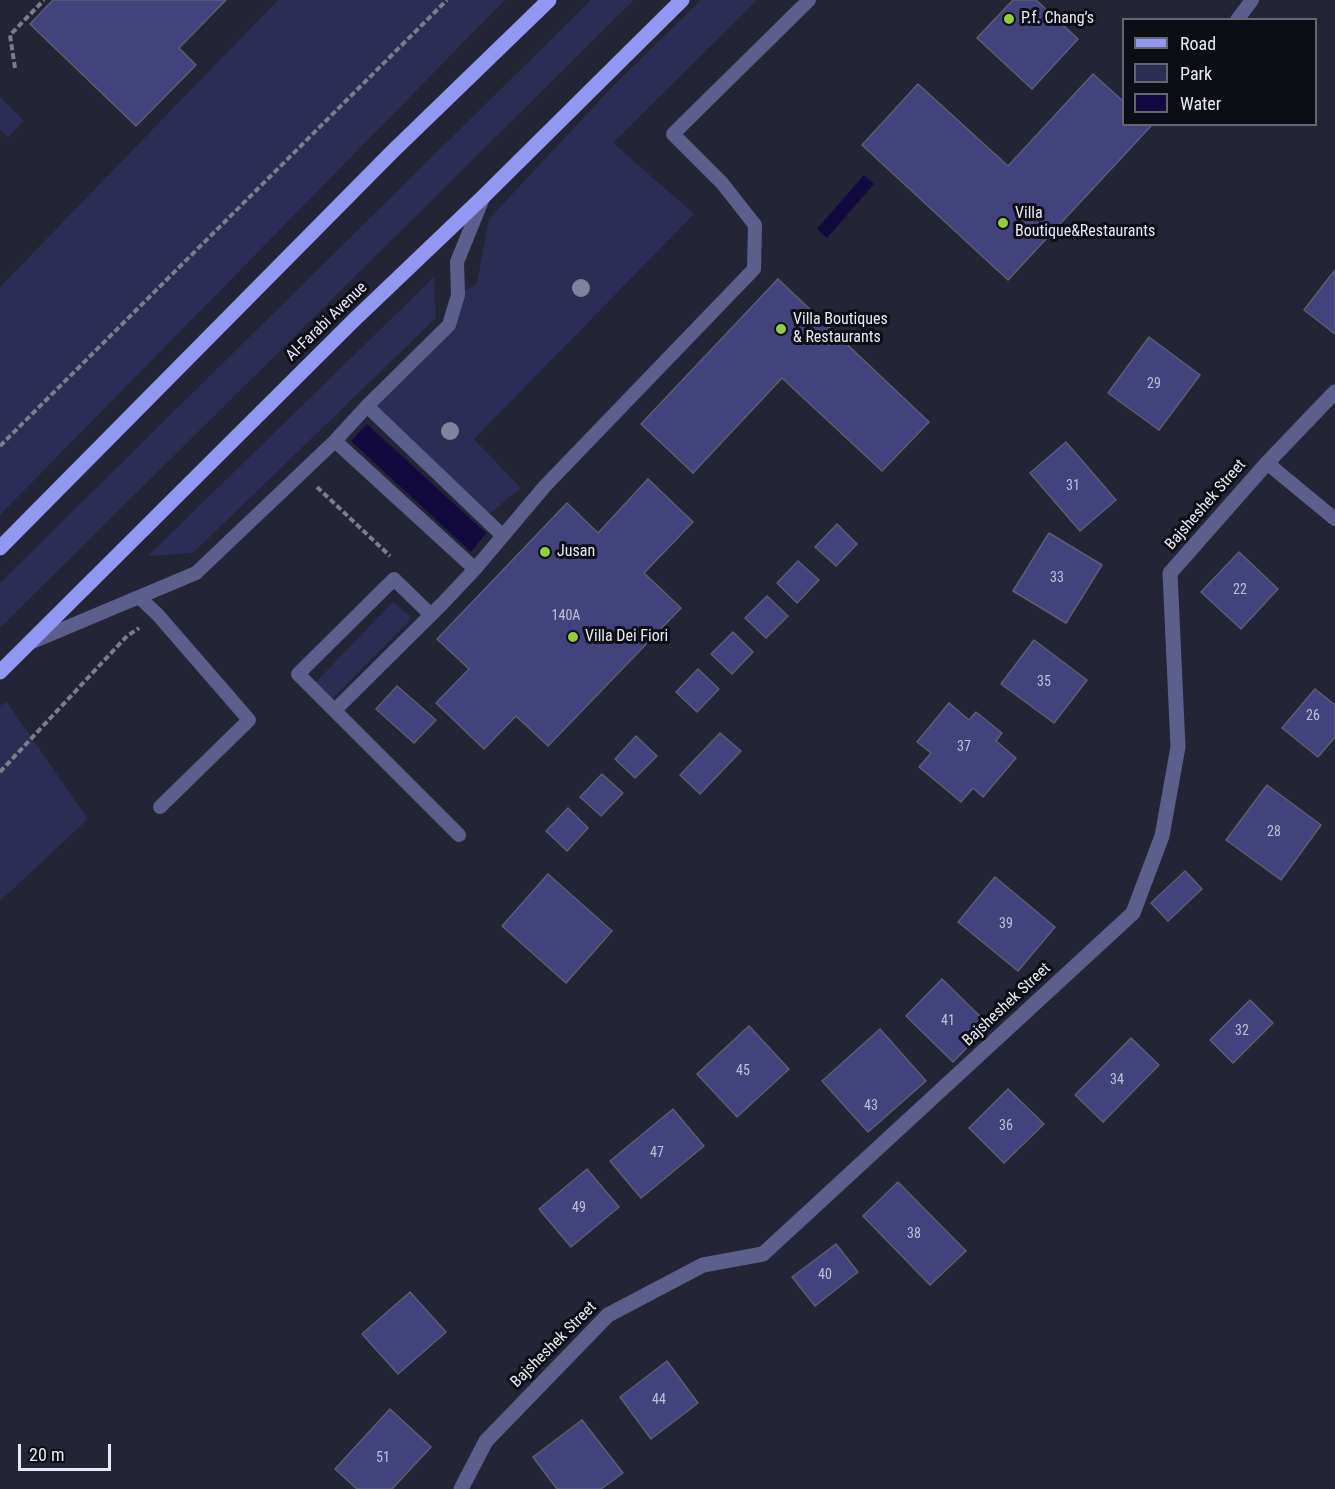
<!DOCTYPE html>
<meta charset="utf-8">
<style>
body{margin:0}
#map{position:relative;width:1335px;height:1489px;overflow:hidden;background:#232435;font-family:"Roboto Condensed",sans-serif}
canvas{display:block}
.legend{position:absolute;left:1122px;top:18px;width:195px;height:108px;box-sizing:border-box;background:#0d0e15;border:2px solid #65666f;margin:0;padding:8px 10px;list-style:none;font-size:18px;color:#e8e9f5}
.legend li{display:flex;align-items:center;gap:12px;height:30px}
.legend b{width:30px;border:2px solid #65666f}
.scale{position:absolute;left:18px;top:1444px;width:93px;height:27px;box-sizing:border-box;border:3px solid #e8e9f5;border-top:0;padding-left:8px;font-size:18px;line-height:21px;white-space:nowrap;color:#e8e9f5;-webkit-text-stroke:4px #0d0e15;paint-order:stroke}
</style>
<div id="map">
<canvas width="1335" height="1489"></canvas>
<ul class="legend">
<li><b style="height:8px;background:#9297f2"></b>Road</li>
<li><b style="height:16px;background:#2c2d54"></b>Park</li>
<li><b style="height:16px;background:#120a3f"></b>Water</li>
</ul>
<div class="scale">20 m</div>
</div>
<script>
const ctx = document.querySelector('canvas').getContext('2d');
ctx.lineJoin = 'round';
function fill(path, color) {
  ctx.fillStyle = color;
  ctx.fill(path, 'evenodd');
}
function shape(rows) {
  const path = new Path2D();
  for (const r of rows) {
    path.moveTo(r[0], r[1]);
    for (let i = 2; i < r.length; i += 2) path.lineTo(r[i], r[i + 1]);
  }
  return path;
}
function trace(path, color, width, dash) {
  ctx.strokeStyle = color;
  ctx.lineWidth = width;
  ctx.lineCap = dash ? 'butt' : 'round';
  ctx.setLineDash(dash || []);
  ctx.stroke(path);
}
function label(font, color, halo, rows, align = 'center') {
  ctx.font = font + ' "Roboto Condensed",sans-serif';
  ctx.lineWidth = 6;
  ctx.setLineDash([]);
  ctx.textBaseline = 'middle';
  ctx.strokeStyle = halo;
  ctx.fillStyle = color;
  for (const [text, x, y, turn = 0] of rows) {
    ctx.save();
    ctx.translate(x, y);
    ctx.rotate((+turn || 0) * Math.PI / 180);
    ctx.textAlign = isNaN(turn) ? turn : align;
    if (halo) ctx.strokeText(text, 0, 0);
    ctx.fillText(text, 0, 0);
    ctx.restore();
  }
}
fill(shape([
 [278,0,505,0,0,515,0,287],
 [591,0,634,0,0,628,0,583],
 [701,0,757,0,613,143,694,214,474,439,521,488,484,518,367,406,449,325,458,295,477,283,489,219,614,85],
 [0,97,24,121,8,137,0,130],
 [434,277,436,318,193,553,148,556],
 [393,602,412,618,328,703,311,687],
 [6,701,88,819,0,901,0,706]
]), '#2c2d54');
fill(shape([
 [864,175,874,184,827,238,817,229],
 [367,424,486,533,471,552,351,441]
]), '#120a3f');
const building = shape([
 [53,0,226,0,179,48,196,65,136,126,30,24,53,0],
 [1013,0,1036,0,1078,39,1032,89,977,38,1013,0],
 [1093,74,1124,102,1124,124,1148,124,1151,126,1008,280,862,145,918,84,1008,166,1093,74],
 [1335,270,1335,334,1304,310,1335,270],
 [778,279,929,422,882,471,782,378,693,473,641,424,778,279],
 [1149,337,1200,375,1159,430,1108,393,1149,337],
 [1066,442,1116,500,1080,531,1030,473,1066,442],
 [648,479,693,522,644,573,681,608,548,746,516,716,484,749,436,703,469,669,437,639,567,503,598,533,648,479],
 [837,524,857,544,836,566,815,547,837,524],
 [1049,533,1102,565,1066,623,1013,591,1049,533],
 [1239,552,1278,589,1241,629,1201,592,1239,552],
 [798,561,819,580,797,603,777,583,798,561],
 [767,596,788,616,766,638,745,618,767,596],
 [733,632,753,652,732,674,711,654,733,632],
 [1034,640,1087,680,1054,723,1001,684,1034,640],
 [698,669,719,689,697,712,676,692,698,669],
 [397,686,436,720,414,743,376,709,397,686],
 [1315,689,1335,705,1335,737,1318,757,1282,728,1315,689],
 [949,703,969,720,976,712,1002,733,996,741,1016,758,983,797,973,788,961,802,919,767,931,753,917,742,949,703],
 [720,733,741,751,700,794,680,775,720,733],
 [636,736,657,756,635,778,615,759,636,736],
 [602,774,623,793,601,816,580,797,602,774],
 [1267,785,1321,825,1281,880,1226,840,1267,785],
 [568,808,588,828,567,851,546,831,568,808],
 [1185,871,1202,889,1168,921,1151,903,1185,871],
 [548,874,612,931,566,983,502,926,548,874],
 [995,877,1055,927,1018,971,958,922,995,877],
 [942,979,989,1025,953,1062,906,1016,942,979],
 [1250,1000,1273,1023,1233,1063,1210,1040,1250,1000],
 [749,1026,789,1069,737,1117,697,1074,749,1026],
 [880,1029,926,1081,868,1132,822,1081,880,1029],
 [1131,1038,1159,1065,1103,1122,1075,1095,1131,1038],
 [1008,1089,1044,1124,1004,1163,969,1128,1008,1089],
 [673,1109,704,1146,641,1198,610,1161,673,1109],
 [587,1169,619,1207,571,1247,539,1209,587,1169],
 [898,1182,966,1251,930,1285,863,1216,898,1182],
 [836,1244,858,1272,815,1306,792,1277,836,1244],
 [410,1292,446,1332,398,1374,362,1334,410,1292],
 [667,1361,698,1403,651,1439,620,1397,667,1361],
 [390,1409,431,1447,392,1489,357,1489,335,1469,390,1409],
 [582,1420,623,1473,601,1489,557,1489,533,1457,582,1420]
]);
fill(building, '#42437d');
trace(building, '#5c5f72', 1.5);
trace(shape([
 [15,68,10,35,44,0],
 [0,446,447,0],
 [317,487,390,556],
 [0,772,127,636,139,628]
]), '#7c7d8c', 4, [6, 3]);
trace(shape([
 [1237,20,1252,0],
 [367,406,503,536],
 [335,441,475,569],
 [1267,463,1335,519],
 [139,597,158,615,249,720,160,807],
 [431,615,394,579,298,674,459,835],
 [32,642,196,573,335,441,367,406,449,325,458,295,457,262,483,198],
 [335,710,442,604,475,569,545,486,754,269,755,225,722,183,673,134,809,0]
]), '#5c5f8b', 14);
trace(shape([
 [461,1489,486,1441,608,1315,703,1265,763,1254,1133,913,1162,836,1178,747,1170,573,1267,463,1335,392]
]), '#5c5f8b', 15);
trace(shape([
 [0,548,392,152,549,0],
 [0,672,354,320,483,197,682,0]
]), '#9297f2', 15);
ctx.fillStyle = '#80839e';
for (const [x, y] of [
 [581,288],
 [450,431]
]) {
  ctx.beginPath();
  ctx.arc(x, y, 9, 0, 2 * Math.PI);
  ctx.fill();
}
for (const [x, y, r, color] of [
 [1009,19,6,"#90cd41"],
 [1003,223,6,"#90cd41"],
 [781,329,6,"#90cd41"],
 [545,552,6,"#90cd41"],
 [573,637,6,"#90cd41"]
]) {
  const dot = new Path2D();
  dot.arc(x, y, r, 0, 2 * Math.PI);
  ctx.fillStyle = color;
  ctx.fill(dot);
  trace(dot, '#0d0e15', 2);
}
label('14px', '#bec0d7', null, [
 ["29",1154,384],
 ["31",1073,486],
 ["33",1057,578],
 ["22",1240,590],
 ["140А",566,616],
 ["35",1044,682],
 ["26",1313,716],
 ["37",964,747],
 ["28",1274,832],
 ["39",1006,924],
 ["41",948,1021],
 ["32",1242,1031],
 ["45",743,1071],
 ["34",1117,1080],
 ["43",871,1106],
 ["36",1006,1126],
 ["47",657,1153],
 ["49",579,1208],
 ["38",914,1234],
 ["40",825,1275],
 ["44",659,1400],
 ["51",383,1458]
]);
label('16px', '#e8e9f5', '#0d0e15', [
 ["P.f. Chang’s",1021,19],
 ["Villa",1015,214],
 ["Boutique&Restaurants",1015,232],
 ["Villa Boutiques",793,320],
 ["& Restaurants",793,338],
 ["Jusan",557,552],
 ["Villa Dei Fiori",585,637]
], 'left');
label('16px', '#e8e9f5', '#0d0e15', [
 ["Al-Farabi Avenue",327,322,-44],
 ["Bajsheshek Street",1206,505,-49],
 ["Bajsheshek Street",1007,1005,-43],
 ["Bajsheshek Street",554,1345,-45]
]);
</script>
